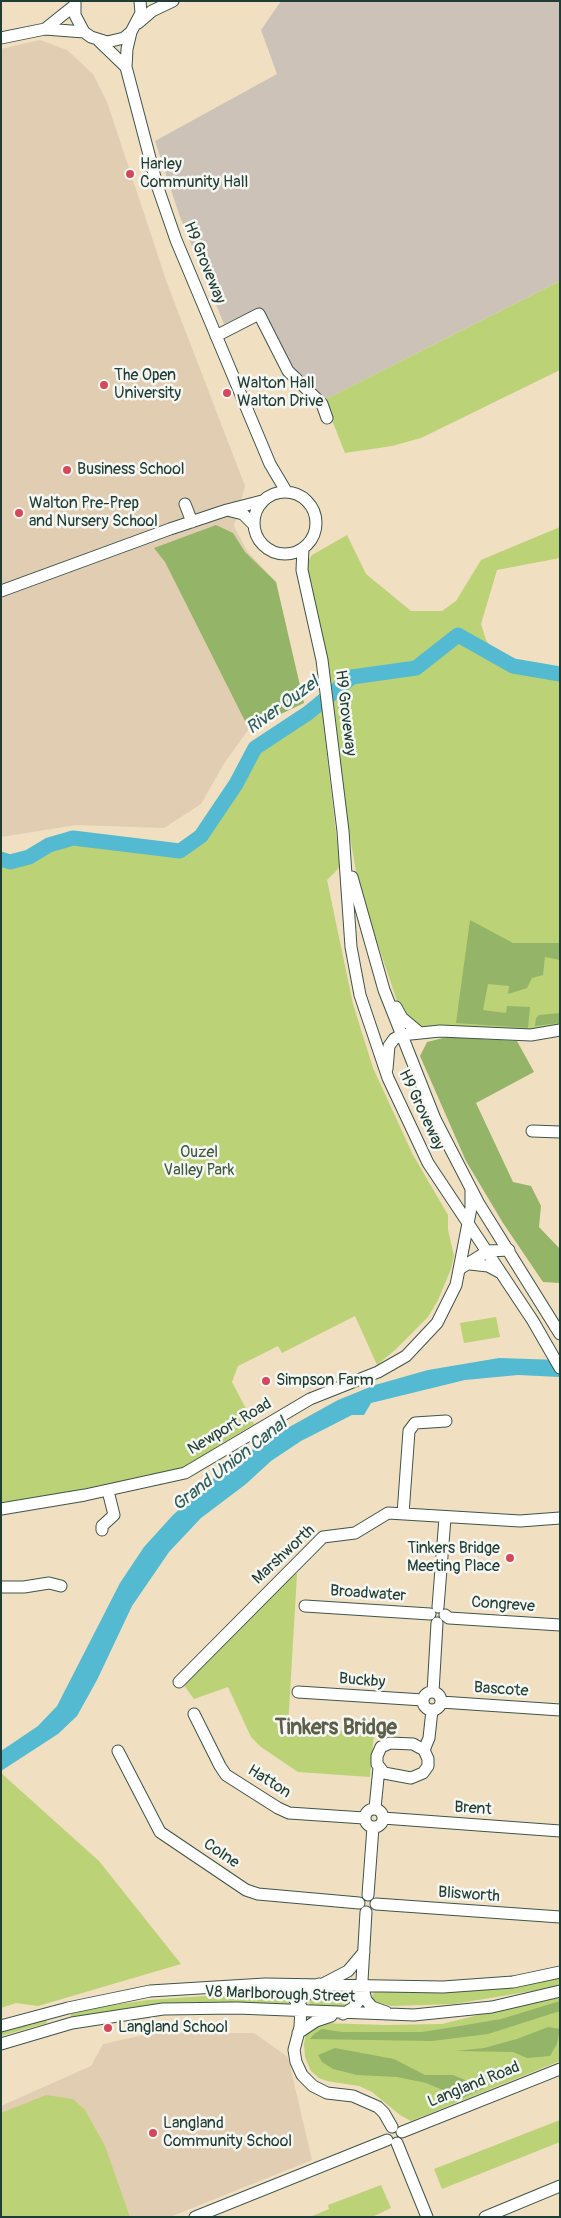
<!DOCTYPE html>
<style>
body{margin:0}
#map{position:relative;width:561px;height:2218px;overflow:hidden;background:#f1dfc1;font-family:Pangolin,sans-serif}
canvas{display:block}
.frame{position:absolute;inset:0;border:2px solid #1f3d34;pointer-events:none}
</style>
<div id="map">
<canvas width="561" height="2218"></canvas>
<div class="frame"></div>
</div>
<script>
const ctx = document.querySelector('canvas').getContext('2d');
ctx.lineJoin = 'round';
function fill(path, color) {
  ctx.fillStyle = color;
  ctx.fill(path, 'evenodd');
}
function shape(rows) {
  const path = new Path2D();
  for (const r of rows) {
    if (r.length === 3) {
      path.moveTo(r[0] + r[2], r[1]);
      path.arc(r[0], r[1], r[2], 0, 2 * Math.PI);
      continue;
    }
    path.moveTo(r[0], r[1]);
    for (let i = 2; i < r.length; i += 2) path.lineTo(r[i], r[i + 1]);
  }
  return path;
}
function trace(path, color, width, dash) {
  ctx.strokeStyle = color;
  ctx.lineWidth = width;
  ctx.lineCap = dash ? 'butt' : 'round';
  ctx.setLineDash(dash || []);
  ctx.stroke(path);
}
function label(font, color, halo, rows, align = 'center') {
  ctx.font = font + ' Pangolin,sans-serif';
  ctx.lineWidth = 5;
  ctx.setLineDash([]);
  ctx.textBaseline = 'middle';
  ctx.strokeStyle = halo;
  ctx.fillStyle = color;
  for (const [text, x, y, turn = 0] of rows) {
    ctx.save();
    ctx.translate(x, y);
    ctx.rotate((+turn || 0) * Math.PI / 180);
    ctx.textAlign = isNaN(turn) ? turn : align;
    if (halo) ctx.strokeText(text, 0, 0);
    ctx.fillText(text, 0, 0);
    ctx.restore();
  }
}
fill(shape([
 [40,40,67,50,93,74,107,102,167,283,245,486,234,526,247,551,276,582,304,703,249,729,225,762,201,804,164,828,76,825,1,837,1,49],
 [153,2033,254,2033,288,2057,312,2160,170,2217,1,2217,1,2106,91,2066,103,2044]
]), '#e1ceb2');
fill(shape([
 [281,1,560,1,560,281,324,400,292,369,260,308,224,324,180,217,155,141,277,74,261,30]
]), '#ccc2b8');
fill(shape([
 [560,281,560,370,421,438,392,446,345,453,324,400],
 [560,527,560,558,497,570,481,624,486,640,497,657,513,666,560,674,560,1030,430,1033,407,1017,398,1004,359,888,329,718,323,721,340,867,327,880,353,1004,373,1068,413,1155,448,1215,448,1230,454,1256,451,1269,438,1300,428,1317,395,1350,377,1365,355,1316,282,1353,278,1346,238,1366,232,1382,254,1424,182,1468,117,1484,31,1500,1,1502,1,859,10,862,29,857,49,845,73,838,179,851,201,836,236,784,255,748,327,698,302,570,312,555,347,535,366,574,411,611,442,611,456,601,481,560],
 [496,1317,500,1337,464,1343,460,1323],
 [293,1572,297,1574,288,1727,374,1733,370,1777,298,1772,261,1747,251,1737,228,1687,194,1699,183,1684],
 [1,1773,99,1861,181,1964,38,2006,16,2003,1,2008],
 [560,1976,560,1986,556,1987,454,2004,391,2006,374,2002,372,1996,374,1992,378,1991,470,1991,515,1986],
 [319,1990,353,1990,356,1996,345,2007,310,2006,309,2000],
 [277,1991,283,1993,291,2001,289,2004,201,2002,161,2004,71,2017,70,2011,148,2000],
 [560,1995,560,2061,411,2121,400,2115,372,2092,359,2086,327,2081,319,2078,311,2071,305,2057,304,2044,306,2032,323,2023,385,2025,442,2024],
 [46,2017,47,2023,1,2036,1,2030],
 [46,2095,73,2099,85,2110,105,2146,130,2217,1,2217,1,2113],
 [560,2120,560,2142,442,2189,434,2169],
 [381,2185,391,2208,372,2217,310,2217,329,2209,328,2205]
]), '#bbd277');
fill(shape([
 [216,525,233,533,245,552,276,582,304,703,249,729,165,562,154,548],
 [470,920,513,943,560,943,560,960,545,957,543,975,532,978,527,988,508,994,509,986,488,984,483,1010,506,1013,507,1006,530,1007,528,1028,456,1023],
 [560,1013,560,1023,535,1026,536,1018,539,1015],
 [447,1037,517,1041,534,1072,476,1103,513,1182,531,1186,541,1206,539,1227,560,1249,560,1283,543,1282,503,1223,466,1161,420,1056,427,1042],
 [560,2001,560,2011,488,2034,432,2041,310,2039,314,2034,322,2029,342,2032,422,2032,454,2027,501,2019],
 [548,2027,560,2029,557,2044,550,2056,527,2058,513,2052,456,2051,484,2048,517,2039],
 [335,2048,394,2059,425,2075,453,2075,484,2088,462,2098,426,2083,397,2077,357,2075,333,2069,322,2062,318,2055]
]), '#94b468');
fill(shape([
 [499,1358,560,1360,560,1377,518,1375,465,1380,371,1403,364,1415,352,1415,301,1441,271,1461,246,1484,201,1518,169,1552,132,1606,97,1680,77,1716,58,1734,1,1771,1,1751,38,1726,57,1706,120,1583,144,1547,173,1515,214,1478,264,1441,338,1400,375,1385,428,1370]
]), '#53bad1');
trace(shape([
 [1,859,10,862,29,857,49,845,73,838,180,851,201,836,236,784,255,748,308,713,352,677,416,668,458,635,513,666,560,674]
]), '#53bad1', 15);
const minor = shape([
 [75,1,75,15,84,32,91,37,107,42,124,38,131,32,141,13,140,1],
 [138,23,152,11,173,1],
 [45,29,75,5],
 [131,32,127,49,126,67,157,185,176,240,270,464,286,491],
 [1,38,45,29,84,32],
 [99,41,126,67],
 [216,336,259,314,288,371,322,404,327,418],
 [285,523,31],
 [185,504,192,522],
 [227,510,243,514,254,525],
 [303,548,302,570,322,660,343,831,351,947,360,995,388,1078,428,1163,533,1321,560,1368],
 [1,591,170,529,227,510,262,501],
 [352,877,384,990,435,1119,479,1204,560,1334],
 [396,1007,402,1018,420,1033],
 [387,1069,389,1046,394,1039,401,1035,440,1031,531,1035,560,1030],
 [532,1131,560,1132],
 [470,1264,488,1266,501,1273],
 [461,1268,488,1251,509,1250],
 [1,1509,85,1495,185,1473,310,1399,378,1372,406,1356,437,1323,456,1285,471,1208,471,1189],
 [403,1514,409,1431,415,1423,446,1421],
 [102,1530,102,1526,114,1515,108,1491],
 [1,1587,24,1587,49,1583,61,1586],
 [305,1606,430,1614],
 [438,1607,445,1518],
 [445,1615,449,1618,560,1625],
 [179,1682,323,1537,355,1533,388,1513,520,1521,560,1518],
 [298,1692,423,1700],
 [433,1692,437,1623],
 [432,1701,9],
 [441,1702,560,1710],
 [194,1714,220,1766,226,1775,278,1808,289,1813,364,1818],
 [390,1743,413,1744,424,1750,428,1759,428,1766,423,1773,411,1778,384,1773,377,1764,377,1756,381,1747,390,1743],
 [424,1750,429,1738,432,1710],
 [118,1751,160,1832,246,1890,258,1894,359,1903],
 [375,1808,379,1768],
 [374,1818,9],
 [383,1818,560,1831],
 [368,1895,373,1827],
 [376,1904,560,1917],
 [323,1984,348,1971,364,1952],
 [273,1986,290,1993,301,2007,300,2027,294,2050,296,2062,302,2075,313,2086,327,2093,353,2096,378,2107,384,2113,392,2127],
 [363,1988,366,2000,372,2007,386,2012],
 [295,2008,298,2002,319,1984],
 [343,2014,353,2008,361,1998,366,1912],
 [1,2026,68,2008,150,1991,265,1984,443,1987,513,1982,560,1972],
 [298,2033,316,2021,331,2016],
 [1,2044,72,2023,163,2009,237,2008,414,2015,492,2007,560,1991],
 [402,2132,560,2069],
 [397,2143,427,2217],
 [195,2217,387,2140],
 [485,2217,560,2186]
]);
trace(minor, '#3e5549', 13);
trace(minor, '#fff', 11);
for (const [x, y, r, color] of [
 [130,174,5,"#d1495b"],
 [104,385,5,"#d1495b"],
 [227,393,5,"#d1495b"],
 [67,470,5,"#d1495b"],
 [19,513,5,"#d1495b"],
 [266,1381,5,"#d1495b"],
 [510,1558,5,"#d1495b"],
 [108,2028,5,"#d1495b"],
 [153,2133,5,"#d1495b"]
]) {
  const dot = new Path2D();
  dot.arc(x, y, r, 0, 2 * Math.PI);
  ctx.fillStyle = color;
  ctx.fill(dot);
  trace(dot, '#f6f6f2', 2);
}
label('16px', '#1f3d34', '#f6f6f2', [
 ["Harley",140,165],
 ["Community Hall",140,183],
 ["The Open",114,376],
 ["University",114,394],
 ["Walton Hall",237,384],
 ["Walton Drive",237,402],
 ["Business School",77,470],
 ["Walton Pre-Prep",29,504],
 ["and Nursery School",29,522],
 ["Simpson Farm",276,1381],
 ["Tinkers Bridge",500,1549,"right"],
 ["Meeting Place",500,1567,"right"],
 ["Langland School",118,2028],
 ["Langland",163,2124],
 ["Community School",163,2142]
], 'left');
label('16px', '#1f3d34', '#f6f6f2', [
 ["H9 Groveway",204,263,68],
 ["H9 Groveway",345,713,83],
 ["H9 Groveway",421,1110,65],
 ["Newport Road",230,1427,-31],
 ["Marshworth",284,1555,-43],
 ["Broadwater",368,1594,4],
 ["Congreve",503,1605,4],
 ["Buckby",362,1681,5],
 ["Bascote",501,1690,4],
 ["Hatton",269,1782,32],
 ["Brent",473,1809,4],
 ["Colne",221,1854,34],
 ["Blisworth",469,1895,4],
 ["V8 Marlborough Street",280,1995,2],
 ["Langland Road",474,2085,-22]
]);
label('16px', '#3e5b41', '#f6f6f2', [
 ["Ouzel",199,1153],
 ["Valley Park",199,1171]
]);
label('italic 18px', '#2c5c5b', '#f6f6f2', [
 ["River Ouzel",283,706,-36],
 ["Grand Union Canal",230,1465,-38]
]);
label('bold 21px', '#5b5f48', '#f6f6f2', [
 ["Tinkers Bridge",336,1729]
]);
</script>
